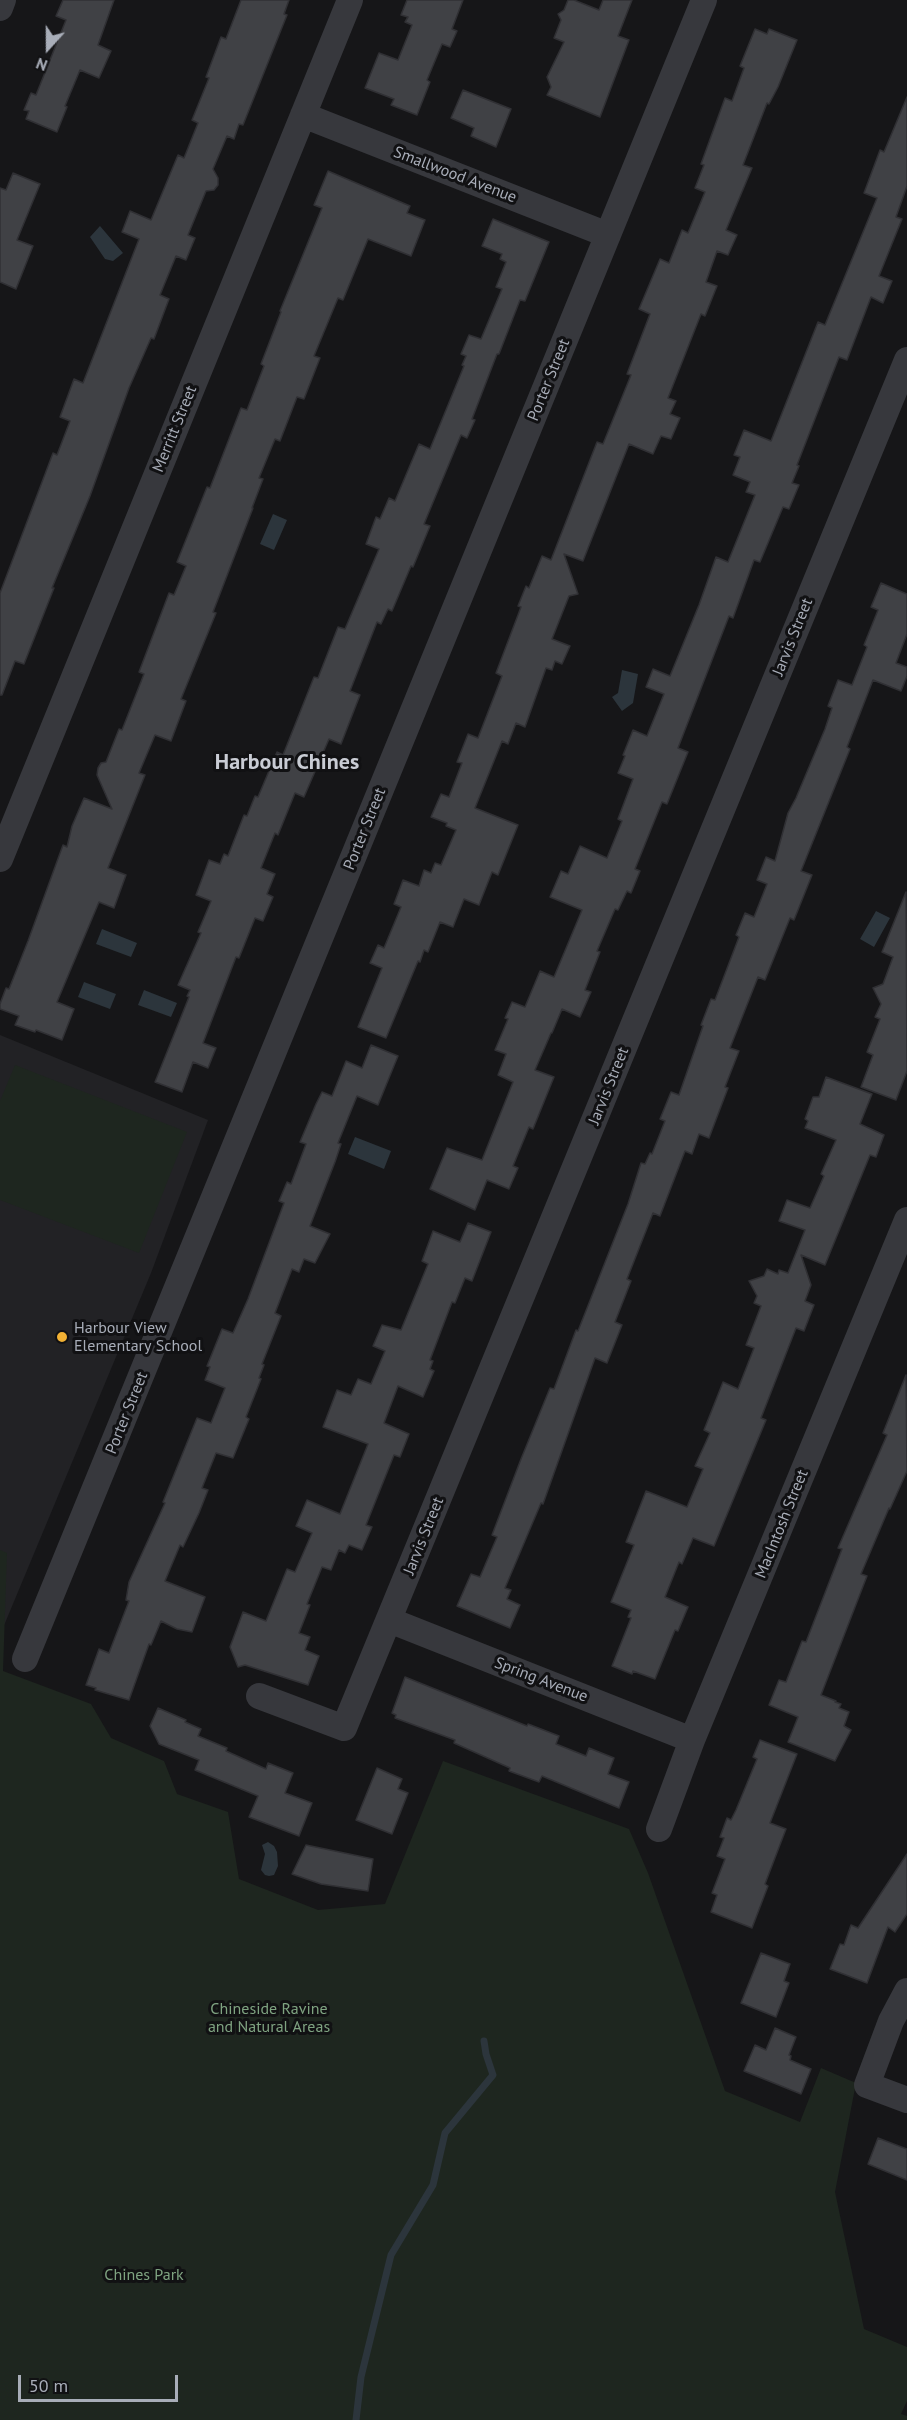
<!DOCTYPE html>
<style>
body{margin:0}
#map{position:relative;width:907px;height:2420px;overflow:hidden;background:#161618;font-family:"PT Sans",sans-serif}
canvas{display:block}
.north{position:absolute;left:18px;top:18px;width:60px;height:60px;-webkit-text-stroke:4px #111113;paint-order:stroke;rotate:201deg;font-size:16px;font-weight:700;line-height:24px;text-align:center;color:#a8adb8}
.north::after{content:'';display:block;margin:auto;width:21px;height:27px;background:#a8adb8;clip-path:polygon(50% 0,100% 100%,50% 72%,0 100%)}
.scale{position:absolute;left:18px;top:2375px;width:160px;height:27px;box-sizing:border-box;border:3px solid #a8adb8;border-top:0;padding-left:8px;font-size:18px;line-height:21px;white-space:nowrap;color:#a8adb8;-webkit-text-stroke:4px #111113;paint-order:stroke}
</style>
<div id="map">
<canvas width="907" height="2420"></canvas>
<div class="north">N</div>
<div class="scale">50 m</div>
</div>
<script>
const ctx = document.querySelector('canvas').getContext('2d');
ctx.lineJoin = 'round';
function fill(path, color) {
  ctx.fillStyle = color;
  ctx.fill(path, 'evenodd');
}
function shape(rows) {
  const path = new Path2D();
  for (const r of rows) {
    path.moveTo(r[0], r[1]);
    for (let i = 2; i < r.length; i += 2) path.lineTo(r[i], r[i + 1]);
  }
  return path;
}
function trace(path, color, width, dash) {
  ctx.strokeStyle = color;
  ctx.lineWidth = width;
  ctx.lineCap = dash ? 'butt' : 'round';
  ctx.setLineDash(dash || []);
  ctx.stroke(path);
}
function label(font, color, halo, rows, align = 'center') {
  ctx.font = font + ' "PT Sans",sans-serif';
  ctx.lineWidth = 6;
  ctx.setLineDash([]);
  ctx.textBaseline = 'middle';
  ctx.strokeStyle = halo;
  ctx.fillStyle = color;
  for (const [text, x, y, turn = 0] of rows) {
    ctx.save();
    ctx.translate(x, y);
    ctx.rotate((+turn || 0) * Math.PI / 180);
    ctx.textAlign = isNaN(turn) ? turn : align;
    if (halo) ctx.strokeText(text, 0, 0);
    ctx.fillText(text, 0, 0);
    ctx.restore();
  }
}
fill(shape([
 [0,1035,208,1120,151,1273,0,1635]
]), '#222225');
fill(shape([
 [15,1065,187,1132,139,1253,0,1200,0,1101],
 [0,1550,7,1553,3,1671,91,1704,111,1738,164,1761,177,1794,228,1812,239,1879,318,1910,385,1904,443,1761,629,1829,648,1873,725,2091,800,2122,821,2068,856,2083,835,2192,864,2329,907,2347,907,2401,901,2414,907,2416,907,2420,0,2420]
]), '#1e261f');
fill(shape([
 [100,226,123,253,113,261,105,259,90,237],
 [273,514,287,520,274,550,260,544],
 [622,670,638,674,633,703,622,711,612,697,618,693],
 [876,911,890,918,874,947,860,939],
 [102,929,137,943,131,957,96,944],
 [84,982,116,994,110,1009,78,997],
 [144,990,177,1003,171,1017,138,1005],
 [355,1137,391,1151,384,1169,348,1154],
 [268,1842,274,1846,277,1852,278,1866,274,1875,269,1876,265,1875,261,1870,265,1854,262,1845]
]), '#2c353c');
trace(shape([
 [356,2420,361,2377,391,2255,433,2185,445,2133,493,2075,486,2054,484,2041]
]), '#2c353c', 7);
const building = shape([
 [63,0,114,0,98,45,111,51,99,78,80,70,65,106,67,107,57,132,26,119,29,111,24,110,31,93,36,95,66,20,56,16,63,0],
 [241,0,289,0,284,14,287,15,243,125,239,124,234,139,227,136,213,169,218,178,218,185,214,190,206,191,188,235,195,238,186,260,176,256,160,295,169,299,154,339,151,338,129,388,90,496,52,588,54,588,24,664,15,661,2,695,0,695,0,593,53,453,57,455,70,421,60,417,74,379,83,383,139,239,122,232,130,211,151,220,178,155,184,158,198,123,192,120,209,78,206,77,221,37,226,39,241,0],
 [407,0,463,0,452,29,457,31,450,47,442,44,427,80,430,82,417,115,391,105,394,99,365,88,379,53,398,60,412,25,405,22,408,17,401,15,407,0],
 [568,0,574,0,599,10,603,0,632,0,618,36,629,40,600,117,547,95,551,87,547,77,564,42,554,38,561,20,558,14,564,10,568,0],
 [755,29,767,34,769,29,797,40,778,87,769,104,767,103,743,165,752,168,726,230,737,235,728,255,717,251,706,282,717,286,705,316,701,314,668,398,676,401,670,414,680,418,671,439,661,436,653,454,629,444,583,561,564,554,578,594,569,596,552,639,570,646,562,664,555,661,552,670,546,668,525,727,516,723,508,744,502,741,475,808,518,825,498,875,492,872,479,905,464,899,453,927,440,922,428,952,424,950,420,962,418,961,386,1038,358,1027,382,968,370,963,378,945,384,948,401,907,394,904,403,880,419,886,424,870,431,873,435,863,441,865,456,830,446,826,447,823,431,817,441,794,449,797,462,763,457,762,468,734,478,738,502,676,496,673,521,607,518,606,526,586,529,588,542,556,551,560,597,442,603,444,631,375,627,374,650,314,639,309,660,259,669,263,682,230,688,233,705,192,695,188,704,165,701,164,725,98,732,101,744,68,740,66,755,29],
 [463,90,511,109,496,147,471,136,474,128,451,118,463,90],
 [907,97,907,186,896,217,902,219,879,276,892,281,883,303,871,297,847,360,839,357,797,465,799,466,792,483,799,485,789,509,783,507,760,562,754,560,733,618,729,616,678,748,688,752,667,804,662,802,635,869,640,871,631,893,627,891,618,910,615,909,597,951,600,952,585,990,591,992,580,1017,562,1009,552,1033,551,1033,535,1070,554,1077,533,1129,529,1127,513,1166,518,1168,509,1189,487,1180,475,1210,430,1189,447,1148,482,1160,513,1082,498,1075,506,1054,495,1050,508,1019,505,1018,512,1002,525,1007,540,971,554,977,582,910,550,897,561,871,568,874,580,846,607,858,622,821,618,819,633,779,618,773,625,756,623,755,633,730,647,736,664,694,646,687,653,669,670,676,699,605,716,557,728,562,755,495,746,492,750,482,733,475,740,457,734,455,744,430,771,441,818,322,825,325,877,198,864,193,880,150,884,152,907,97],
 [328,171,410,206,407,213,425,220,411,256,368,239,343,300,338,298,314,356,320,358,304,399,297,397,280,441,275,439,259,478,263,479,252,508,253,508,213,612,216,613,181,699,186,701,171,741,155,735,139,773,145,775,108,868,126,875,114,908,99,902,57,1002,74,1009,62,1040,36,1030,35,1032,15,1025,19,1016,0,1009,0,1004,6,988,9,989,28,941,63,845,67,847,72,826,84,798,112,809,97,775,98,768,101,763,106,762,119,729,122,730,144,674,139,672,169,593,174,595,186,566,177,562,207,487,210,488,241,408,247,410,264,366,261,364,281,312,280,311,322,208,314,205,328,171],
 [13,173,40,184,17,240,33,246,16,289,0,282,0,188,6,190,13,173],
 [493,219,549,242,525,301,520,300,499,354,497,354,472,419,475,420,467,438,461,435,424,524,430,526,413,567,411,566,392,611,388,609,381,624,377,622,350,691,360,695,341,744,329,739,304,797,295,793,278,835,275,833,261,868,275,874,267,894,273,897,263,921,255,918,239,958,236,957,203,1043,216,1048,208,1068,193,1062,182,1092,155,1082,189,997,187,996,190,990,178,985,201,933,198,932,211,901,196,895,209,860,220,864,224,854,228,856,244,815,247,816,255,796,258,797,277,752,283,755,314,677,318,678,338,627,345,629,379,549,366,544,376,517,380,519,389,498,395,501,419,444,430,449,464,366,462,365,466,356,461,354,469,335,481,339,502,289,496,287,506,262,500,259,502,254,482,246,493,219],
 [881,583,907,594,907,634,896,663,907,667,907,676,901,691,873,680,847,747,850,749,801,871,812,875,794,920,790,918,765,980,758,977,730,1048,739,1051,725,1087,728,1088,709,1138,699,1134,692,1154,685,1151,660,1216,653,1213,627,1279,631,1281,615,1322,622,1325,607,1363,595,1358,543,1504,541,1503,505,1588,511,1590,507,1599,520,1605,510,1628,457,1606,471,1574,480,1577,497,1537,492,1535,521,1459,550,1388,554,1389,576,1330,578,1331,628,1204,641,1163,645,1164,650,1153,652,1154,665,1121,660,1119,671,1092,679,1095,703,1026,701,1025,711,999,715,1000,739,937,736,935,745,913,754,917,767,884,757,880,766,857,775,861,788,813,796,798,825,729,832,708,828,706,838,680,852,685,867,647,864,645,878,610,871,607,881,583],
 [906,892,907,1071,896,1100,861,1087,873,1055,867,1052,880,1019,875,1017,881,1004,873,988,883,984,893,957,882,952,906,892],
 [371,1045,398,1056,378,1105,357,1096,338,1143,341,1144,335,1162,310,1226,330,1234,315,1263,304,1259,299,1272,292,1269,275,1313,281,1316,262,1364,264,1365,259,1378,261,1379,246,1417,249,1419,233,1458,216,1453,202,1488,208,1490,199,1513,183,1547,180,1545,165,1581,205,1597,192,1632,177,1629,161,1621,151,1645,149,1644,129,1700,95,1690,96,1688,86,1685,99,1649,109,1653,129,1601,126,1600,129,1582,165,1503,163,1502,197,1418,211,1423,225,1388,205,1380,210,1367,207,1366,222,1329,233,1333,248,1299,284,1203,279,1201,287,1182,291,1184,306,1144,300,1142,316,1104,322,1092,332,1096,346,1061,362,1068,371,1045],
 [826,1077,872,1094,860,1124,884,1135,876,1157,870,1155,825,1265,801,1255,811,1285,805,1301,814,1305,804,1331,796,1328,761,1418,766,1420,714,1546,693,1538,682,1564,679,1562,665,1597,688,1607,678,1631,675,1630,655,1679,633,1671,632,1674,612,1666,631,1618,628,1617,631,1610,611,1602,634,1545,626,1542,646,1491,687,1507,703,1469,695,1466,710,1433,704,1430,723,1382,738,1389,754,1348,746,1345,761,1306,754,1303,757,1296,749,1281,764,1276,767,1269,778,1274,779,1270,788,1273,805,1230,779,1221,787,1200,810,1208,824,1176,821,1174,836,1140,805,1128,808,1121,805,1119,813,1097,819,1097,826,1077],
 [468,1223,491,1232,472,1281,465,1278,455,1303,452,1302,430,1360,433,1361,430,1369,434,1371,423,1397,398,1386,384,1423,409,1434,400,1457,394,1455,366,1525,372,1527,362,1550,349,1545,345,1553,339,1550,331,1570,322,1567,307,1604,310,1605,299,1633,310,1637,305,1650,319,1656,308,1685,245,1665,238,1667,230,1647,243,1612,266,1621,287,1569,295,1572,312,1533,296,1526,307,1500,340,1514,368,1444,323,1427,337,1390,351,1395,358,1379,371,1384,385,1351,373,1346,382,1325,401,1330,428,1264,422,1261,433,1231,460,1242,468,1223],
 [906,1375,907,1471,890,1509,889,1508,861,1574,867,1576,821,1695,836,1701,835,1702,841,1704,839,1708,849,1712,844,1726,851,1730,835,1761,788,1742,798,1717,769,1705,779,1680,786,1682,802,1641,806,1642,842,1549,838,1548,887,1435,883,1433,906,1375],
 [405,1677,527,1726,528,1724,559,1736,556,1744,586,1756,589,1748,614,1758,608,1774,629,1782,619,1808,542,1776,539,1782,509,1771,510,1768,454,1743,455,1740,395,1718,396,1715,392,1713,405,1677],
 [158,1708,186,1720,185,1722,201,1729,198,1736,227,1748,226,1751,266,1769,268,1763,293,1773,285,1793,312,1803,299,1836,249,1817,258,1796,195,1770,199,1760,159,1744,150,1726,158,1708],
 [760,1740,797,1754,770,1823,786,1829,765,1884,768,1886,752,1928,711,1912,717,1895,712,1893,725,1859,717,1856,724,1838,720,1837,727,1818,731,1820,736,1810,757,1759,753,1757,760,1740],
 [377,1768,402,1779,398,1789,408,1793,392,1834,356,1820,377,1768],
 [306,1845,373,1859,368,1891,321,1884,292,1874,306,1845],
 [907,1854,907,1914,895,1932,888,1927,867,1983,830,1969,840,1944,844,1945,851,1925,858,1928,907,1854],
 [761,1953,790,1964,784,1981,789,1983,776,2017,741,2003,761,1953],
 [775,2028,796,2037,789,2055,791,2056,790,2060,811,2069,801,2094,744,2071,755,2045,766,2050,775,2028],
 [878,2138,907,2149,907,2180,868,2164,878,2138]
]);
fill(building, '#404145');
trace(building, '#303034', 1.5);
trace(shape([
 [0,8,3,0],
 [303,115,608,235],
 [0,859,350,0],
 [389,1620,692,1740],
 [25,1659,704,0],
 [259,1696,344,1728,907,360],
 [659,1829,692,1740,907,1220],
 [907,1991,891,2021,867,2085,907,2100]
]), '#37383d', 26);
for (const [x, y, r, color] of [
 [62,1337,6,"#f2b134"]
]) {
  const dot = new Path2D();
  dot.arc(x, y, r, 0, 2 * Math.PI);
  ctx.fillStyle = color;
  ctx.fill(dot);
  trace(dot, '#111113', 2);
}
label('16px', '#a8adb8', '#111113', [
 ["Smallwood Avenue",455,175,21],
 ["Porter Street",549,380,-68],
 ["Merritt Street",175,429,-68],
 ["Jarvis Street",793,637,-68],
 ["Porter Street",365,829,-68],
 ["Jarvis Street",609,1086,-68],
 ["Porter Street",127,1413,-68],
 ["MacIntosh Street",782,1524,-68],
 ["Jarvis Street",424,1536,-68],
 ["Spring Avenue",541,1680,21]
]);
label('16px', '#a8adb8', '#111113', [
 ["Harbour View",74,1328],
 ["Elementary School",74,1346]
], 'left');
label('16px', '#7fa381', '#111113', [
 ["Chineside Ravine",269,2009],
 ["and Natural Areas",269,2027],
 ["Chines Park",144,2275]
]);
label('bold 22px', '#c9ccd4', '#111113', [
 ["Harbour Chines",287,763]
]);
</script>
